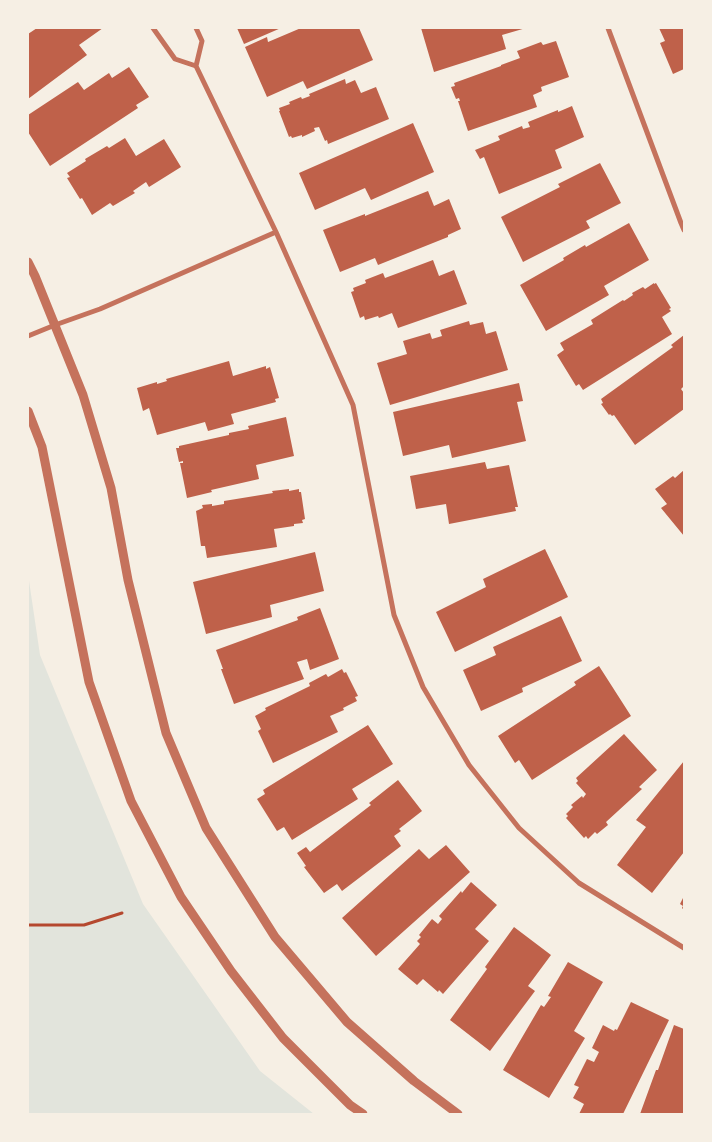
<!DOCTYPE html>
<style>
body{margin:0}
#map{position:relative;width:712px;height:1142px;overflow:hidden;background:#f6efe4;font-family:"Roboto Condensed",sans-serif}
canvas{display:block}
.frame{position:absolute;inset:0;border:29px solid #f6efe4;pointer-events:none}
</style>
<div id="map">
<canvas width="712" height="1142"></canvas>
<div class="frame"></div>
</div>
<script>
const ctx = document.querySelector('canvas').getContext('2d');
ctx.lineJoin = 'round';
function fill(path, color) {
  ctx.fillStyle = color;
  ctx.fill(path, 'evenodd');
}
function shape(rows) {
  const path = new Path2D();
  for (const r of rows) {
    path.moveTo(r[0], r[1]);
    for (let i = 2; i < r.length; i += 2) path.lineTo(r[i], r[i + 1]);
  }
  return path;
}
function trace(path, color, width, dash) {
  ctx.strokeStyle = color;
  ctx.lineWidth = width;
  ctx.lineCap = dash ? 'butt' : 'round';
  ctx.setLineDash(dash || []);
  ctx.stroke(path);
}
fill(shape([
 [28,574,40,655,143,904,260,1071,314,1114,28,1114]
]), '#e2e4dc');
fill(shape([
 [37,28,103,28,79,45,87,55,28,99,28,34],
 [237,28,281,28,244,44],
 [301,28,359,28,373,60,307,89,303,81,267,97,245,47,267,37,268,42],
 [421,28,526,28,502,35,506,49,434,72],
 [659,28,684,28,684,69,673,74,660,43,665,41],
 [556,41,569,77,541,87,542,91,533,95,537,107,468,131,458,101,460,101,459,98,456,99,451,87,455,86,454,83,501,66,501,65,520,58,517,51,541,42,543,45],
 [129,67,149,97,136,105,138,108,50,166,28,132,28,115,78,82,84,90,109,73,112,78],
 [345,79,346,84,355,80,361,93,376,87,389,119,328,144,327,140,325,141,319,127,314,128,315,131,302,137,302,135,292,138,291,136,289,137,279,111,280,111,279,108,290,104,289,102,301,97,302,99,310,96,309,94],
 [572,106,584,137,555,150,562,168,499,194,484,157,480,159,475,150,500,140,498,136,522,126,523,129,530,127,528,122,558,110,558,112],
 [413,123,434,172,371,200,365,188,315,210,299,173],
 [125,138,136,156,164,139,181,167,149,187,146,182,133,191,135,193,113,206,110,203,92,215,82,198,80,199,67,178,70,177,67,173,86,161,85,159,107,146,109,148],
 [600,163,621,203,586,221,590,228,523,262,501,217,560,187,558,184],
 [428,191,434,206,449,199,461,229,448,235,448,237,378,265,375,258,340,272,323,230,365,214,365,216],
 [629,223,649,260,604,286,609,295,546,331,520,285,564,260,563,258,585,245,586,247],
 [433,260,439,276,454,270,467,304,398,328,392,313,379,318,378,316,365,320,364,316,360,318,351,292,354,291,353,288,366,283,365,280,383,273,385,278],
 [654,283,654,284,656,283,671,308,669,309,671,311,662,317,672,334,583,390,579,384,576,386,557,355,564,350,560,343,593,324,591,320,623,300,624,301,633,295,632,293,643,287,645,289],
 [469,321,470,325,483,322,486,334,496,331,508,370,390,405,377,363,407,354,403,341,430,333,432,339,442,336,440,330],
 [684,335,684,386,681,389,684,393,684,409,635,445,614,415,612,416,610,414,609,415,601,404,603,403,601,399,673,347,671,345],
 [229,361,233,376,266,366,266,369,270,367,279,398,275,399,276,402,231,414,234,424,208,431,205,422,157,435,149,408,143,411,137,388,157,382,157,384,167,381,166,379],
 [519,383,523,401,517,402,526,441,452,458,449,445,403,456,393,412],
 [286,417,294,456,256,465,259,479,211,490,212,492,187,498,180,463,183,463,183,461,179,462,176,448,179,448,179,446,229,435,229,433,249,429,248,426],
 [485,462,487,469,509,465,518,507,515,507,516,511,449,524,446,504,416,509,410,476],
 [684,470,684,536,661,508,667,504,655,489,673,476,675,478],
 [289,489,289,491,299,489,299,492,301,492,305,519,302,520,303,523,294,524,294,526,274,529,277,547,207,558,205,546,201,546,196,511,203,508,202,505,212,504,212,506,224,504,224,501,273,493,272,491],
 [545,549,568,597,455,652,436,612,486,587,483,579],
 [315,552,324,591,270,605,272,617,206,634,193,582],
 [320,608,339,659,310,670,307,659,297,662,304,679,234,704,221,669,223,669,216,650,298,620,297,617],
 [561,616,582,661,522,688,523,692,481,711,463,670,496,655,493,647],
 [599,666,631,716,532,780,519,760,515,763,498,736,576,685,574,682],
 [342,669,344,673,346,672,358,696,355,697,357,701,343,708,344,710,330,716,338,732,273,763,258,731,261,729,255,716,266,710,265,708,310,686,309,683,326,674,328,677],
 [368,725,393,764,352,789,358,799,292,840,284,827,277,831,257,799,265,794,263,790],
 [624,734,657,770,639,787,642,789,606,822,608,825,597,834,595,832,588,839,586,836,584,838,566,818,568,816,566,814,573,807,571,805,582,796,583,798,586,794,576,783,578,781,576,778],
 [684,761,684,852,652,893,617,865,646,827,636,820],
 [398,780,422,811,399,829,401,831,394,836,401,846,342,891,337,884,324,893,304,867,306,866,297,853,306,847,310,852,371,805,369,803],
 [446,845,470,872,376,956,342,918,419,849,429,859],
 [471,882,497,905,475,929,489,941,443,994,439,990,438,992,423,979,417,985,398,969,420,944,417,941,421,937,419,935,432,919,438,924,442,919,439,916,461,891,462,893],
 [684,896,684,910,682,908,683,906,680,904],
 [514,927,551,955,528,986,535,991,490,1051,450,1020,487,969,485,967],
 [568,962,603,982,574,1031,585,1038,549,1098,503,1070,541,1005,544,1007,551,997,548,996],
 [631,1002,669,1020,623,1114,579,1114,584,1104,573,1098,579,1087,574,1085,587,1059,594,1062,599,1052,592,1048,603,1025,614,1031,615,1029,617,1030],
 [674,1025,684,1029,684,1114,640,1114,656,1070,658,1070]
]), '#bf614a');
trace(shape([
 [28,925,84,925,122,913]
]), '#b5482f', 3);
trace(shape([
 [153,28,175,59,196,66],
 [196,28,202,41,196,66,276,232,353,405,394,615,423,687,469,765,519,828,579,883,684,948],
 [608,28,681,223,684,230],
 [28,336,55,325,100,309,276,232]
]), '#c5725c', 5);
trace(shape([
 [28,262,35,276,83,395,111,488,128,580,166,733,206,828,275,937,347,1022,414,1081,458,1114],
 [28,411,42,447,89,682,131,801,181,897,231,971,283,1038,350,1105,363,1114]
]), '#c5725c', 9);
</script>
